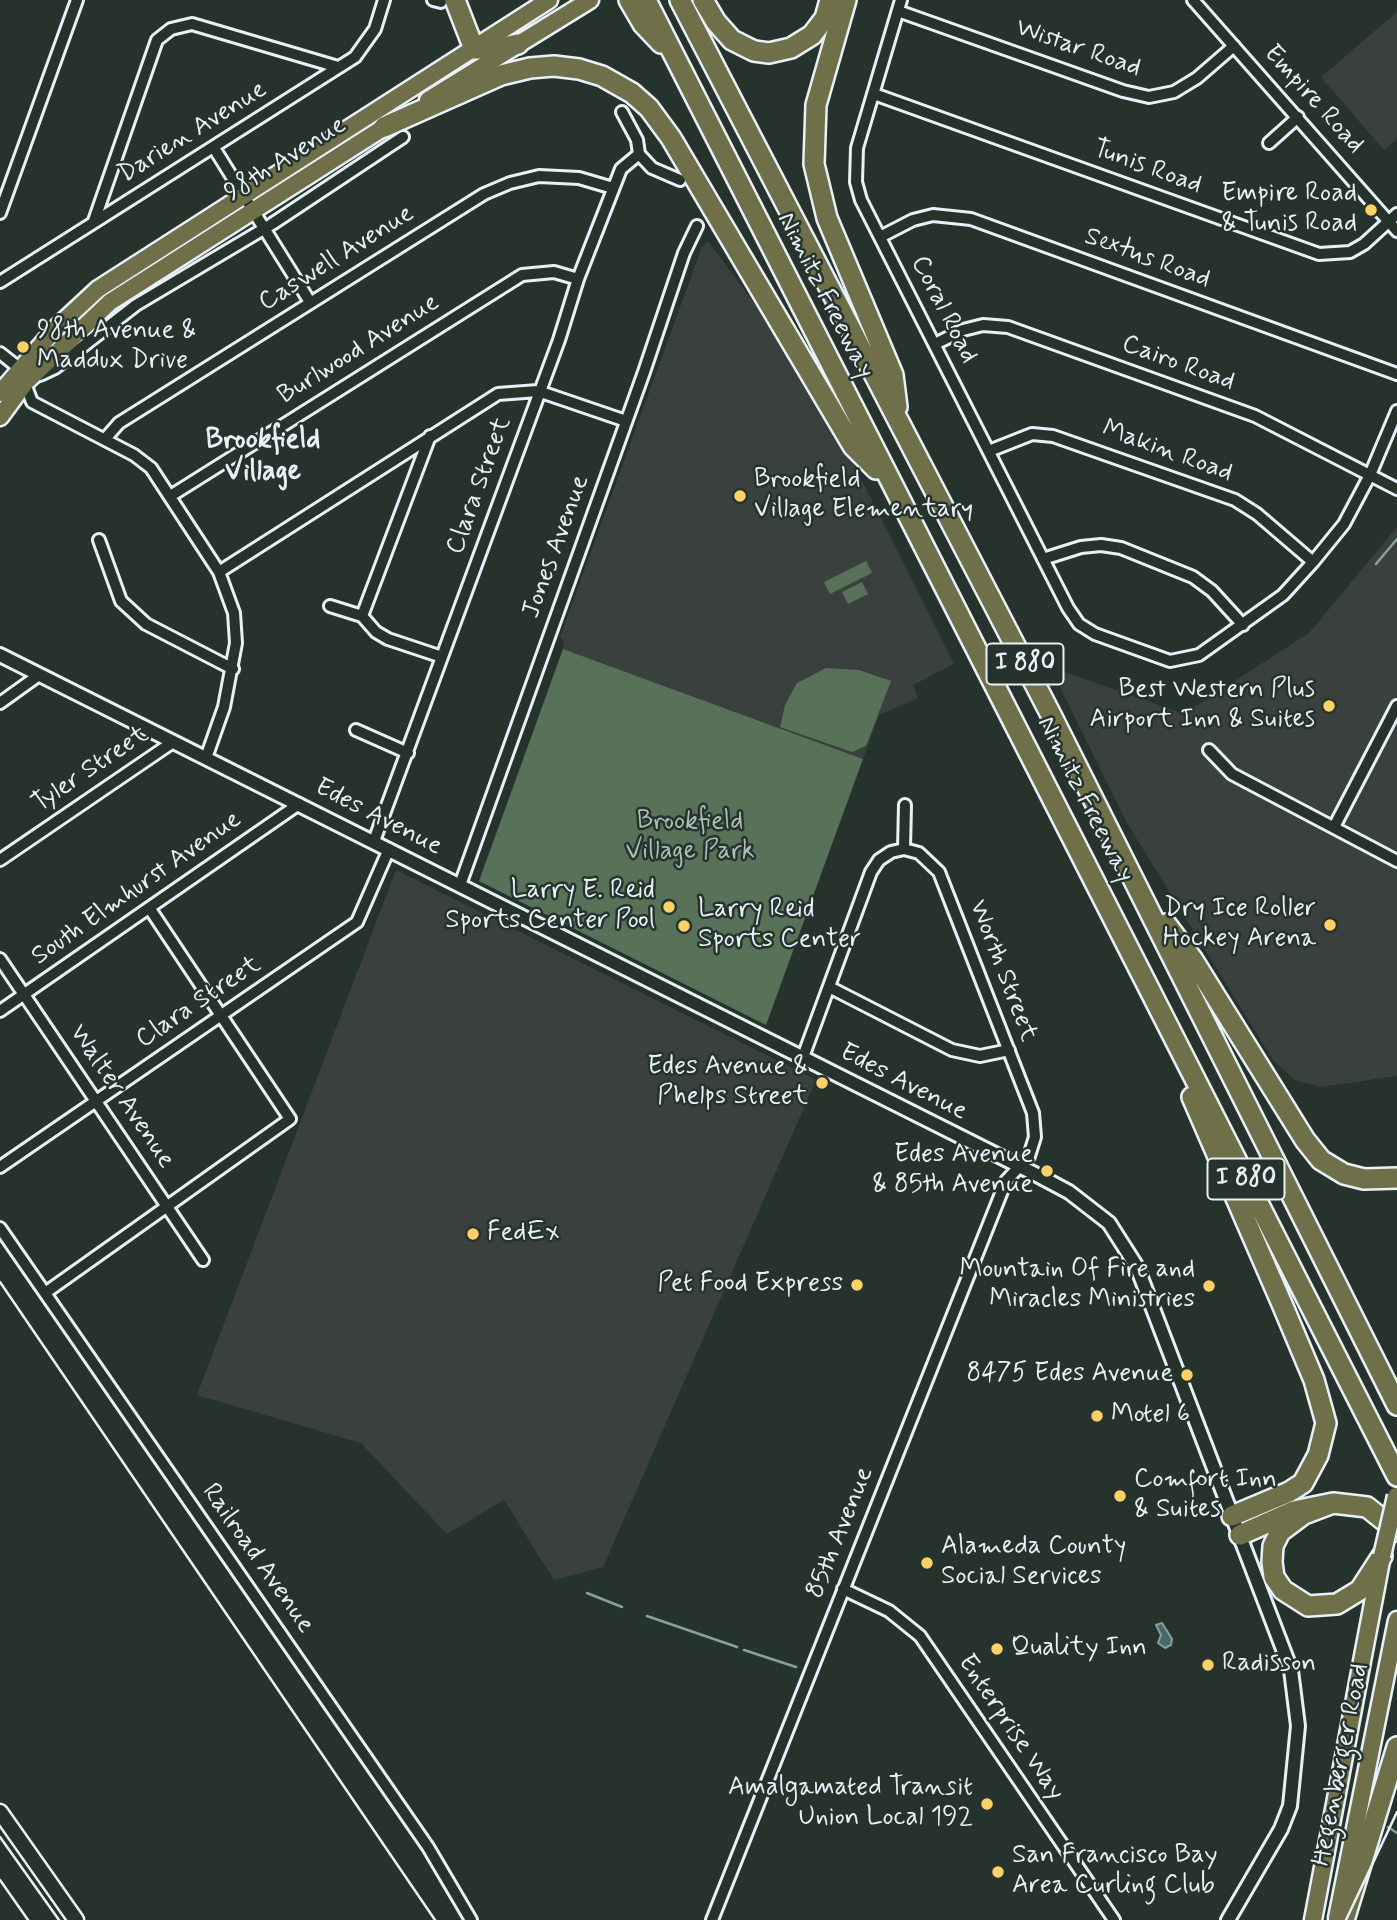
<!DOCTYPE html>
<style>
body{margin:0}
canvas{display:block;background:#26332d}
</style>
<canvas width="1397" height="1920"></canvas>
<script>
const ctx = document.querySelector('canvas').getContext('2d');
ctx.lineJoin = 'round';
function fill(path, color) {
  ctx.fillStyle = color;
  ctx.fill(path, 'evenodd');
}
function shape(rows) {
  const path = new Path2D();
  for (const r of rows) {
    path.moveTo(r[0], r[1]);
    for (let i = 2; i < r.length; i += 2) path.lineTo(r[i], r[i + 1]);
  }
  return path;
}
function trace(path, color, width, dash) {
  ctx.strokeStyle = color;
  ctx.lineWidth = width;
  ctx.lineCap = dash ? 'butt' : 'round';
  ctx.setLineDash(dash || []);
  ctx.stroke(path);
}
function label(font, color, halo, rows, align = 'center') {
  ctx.font = font + ' Mynerve,sans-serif';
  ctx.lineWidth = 5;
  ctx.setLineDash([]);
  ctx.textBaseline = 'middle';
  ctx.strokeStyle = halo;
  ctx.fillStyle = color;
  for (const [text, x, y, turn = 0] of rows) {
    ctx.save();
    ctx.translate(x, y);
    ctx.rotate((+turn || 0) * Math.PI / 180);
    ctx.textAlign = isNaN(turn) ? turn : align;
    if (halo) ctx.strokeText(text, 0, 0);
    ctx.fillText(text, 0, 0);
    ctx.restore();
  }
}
fill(shape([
 [1397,12,1397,139,1384,150,1321,77],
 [708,241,761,312,844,445,954,664,913,685,918,698,879,715,863,759,563,649,564,643,560,637,702,247],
 [1397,527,1397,1076,1321,1087,1295,1080,1273,1060,1127,823,1050,667,1184,714,1309,633],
 [396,870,816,1080,603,1567,554,1580,504,1500,447,1534,361,1443,197,1395]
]), '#3a403e');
fill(shape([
 [866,561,872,573,830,594,824,582],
 [862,582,868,594,848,604,842,592],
 [563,649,863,759,766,1025,479,881],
 [826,668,859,670,891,681,866,746,852,752,780,727,785,705,797,683]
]), '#577258');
const water = shape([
 [1162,1623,1172,1639,1171,1645,1165,1648,1158,1643,1161,1635,1156,1625,1162,1623]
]);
fill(water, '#446967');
trace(water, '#869fa1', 2);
trace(shape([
 [1376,564,1397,539],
 [587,1593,622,1607],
 [647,1616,737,1647],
 [744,1650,796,1667],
 [1388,1827,1397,1833]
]), '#869fa1', 2.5);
const minor = shape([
 [433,0,441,2],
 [901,0,857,148,856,182,861,200,1068,608,1079,624,1095,634,1170,661,1199,655,1283,595,1313,562,1344,524,1370,475,1397,411],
 [1193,0,1397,231],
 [898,11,1123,91,1149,97,1174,92,1197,78,1234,46],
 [874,94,1319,254,1350,252,1364,244,1397,214],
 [622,112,637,140,639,154,652,168,680,180],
 [1269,143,1298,117],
 [214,148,310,302],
 [0,213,77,0],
 [94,221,157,40,171,29,192,24,338,67],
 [880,237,913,220,933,215,971,219,1397,374],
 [0,282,355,57,375,29,384,0],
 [935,344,963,330,983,325,1008,327,1255,416,1397,489],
 [0,353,19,368,32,402,134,455,151,468,219,572,234,613,236,643,224,707,206,758],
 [40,375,55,368,136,305,272,224,403,137],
 [105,439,119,423,484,194,510,183,539,176,579,178,613,188],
 [989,451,1032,434,1053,436,1235,500,1257,514,1313,562],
 [172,495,522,275,554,272,578,279],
 [99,540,121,601,146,624,233,669],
 [1043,559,1081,547,1101,545,1121,548,1193,577,1212,591,1243,625],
 [219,572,498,394,538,391,626,421],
 [330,606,362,616,376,632,388,639,442,657],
 [362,616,430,436],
 [0,703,39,675],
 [356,730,408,753],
 [1209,750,1232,774,1397,861],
 [1334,827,1397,706],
 [374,841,559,340,578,279,621,169,639,154],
 [0,860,173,742],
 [460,885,644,372,684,253,697,226],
 [0,959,203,1260],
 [831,988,952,1050,980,1056,1009,1050],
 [0,1011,299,804],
 [803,1057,871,872,879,860,891,852,904,849],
 [0,1167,357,922,389,849],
 [0,1228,428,1847,471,1920],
 [45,1293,290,1119,150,909],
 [843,1589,889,1611,920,1636,1114,1920],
 [712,1920,1006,1181,1029,1156,1035,1137,1033,1113,939,872,919,853,904,849,905,805]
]);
const tertiary = shape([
 [0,655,1039,1176,1069,1192,1109,1223,1137,1267,1291,1670,1298,1726,1290,1806,1281,1829,1228,1920]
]);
const secondary = shape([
 [0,1812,76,1920]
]);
const primary = shape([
 [428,100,590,0],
 [0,393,55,329,98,289,549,0],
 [0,417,25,383,110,302,394,121],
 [1337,1918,1397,1620],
 [1313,1920,1381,1561]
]);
const motorway = shape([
 [455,0,474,49,494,49,518,44],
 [629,0,643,24,661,43],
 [646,0,1397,1476],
 [680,0,1049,711,1397,1405],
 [703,0,716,22,732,40,754,51,769,53,791,48,812,35,825,18,830,0],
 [846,0,816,105,814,164,827,218,893,375,897,407],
 [384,127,501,75,530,68,554,66,579,69,602,76,632,93,649,108,671,138,853,446,876,469],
 [1166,924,1193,960,1305,1140,1321,1160,1344,1174,1364,1179,1397,1178],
 [1192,1097,1282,1304,1314,1380,1326,1423,1318,1455,1303,1483,1289,1492,1232,1516],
 [1333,1503,1304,1514,1280,1532,1273,1546,1272,1562,1274,1577,1283,1590,1308,1606,1337,1604,1360,1590,1382,1556],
 [1240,1535,1294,1511,1333,1503,1367,1507,1397,1531],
 [1344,1920,1397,1747]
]);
trace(minor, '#e8f1f8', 16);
trace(tertiary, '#e8f1f8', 18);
trace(secondary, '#e8f1f8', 19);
trace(primary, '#e8f1f8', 21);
trace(motorway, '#e8f1f8', 24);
trace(minor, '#26332d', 10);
trace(tertiary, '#26332d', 12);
trace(secondary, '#26332d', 14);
trace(primary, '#6f704a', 16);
trace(motorway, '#6f704a', 19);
trace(shape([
 [0,1282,435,1920],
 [0,1837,59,1920],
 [0,1880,28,1920],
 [1346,1920,1397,1812]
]), '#e8f1f8', 2.5);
const primaryBridge = shape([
 [1382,1556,1396,1496]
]);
trace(primaryBridge, '#e8f1f8', 21, []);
trace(primaryBridge, '#6f704a', 16);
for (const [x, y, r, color] of [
 [1371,210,7,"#ffd166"],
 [23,347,7,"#ffd166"],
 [740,496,7,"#ffd166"],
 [1329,706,7,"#ffd166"],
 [669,907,7,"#ffd166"],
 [1330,925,7,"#ffd166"],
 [684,926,7,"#ffd166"],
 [822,1083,7,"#ffd166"],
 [1047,1171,7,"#ffd166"],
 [473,1234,7,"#ffd166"],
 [857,1285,7,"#ffd166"],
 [1209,1286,7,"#ffd166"],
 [1187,1375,7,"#ffd166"],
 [1097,1416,7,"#ffd166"],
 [1120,1496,7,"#ffd166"],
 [927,1563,7,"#ffd166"],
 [997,1649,7,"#ffd166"],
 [1208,1665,7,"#ffd166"],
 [987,1804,7,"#ffd166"],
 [998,1872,7,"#ffd166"]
]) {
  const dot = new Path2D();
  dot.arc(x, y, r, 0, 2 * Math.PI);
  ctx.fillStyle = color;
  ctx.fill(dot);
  trace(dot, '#26332d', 2.5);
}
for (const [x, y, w] of [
 [1025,664,77],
 [1246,1179,77]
]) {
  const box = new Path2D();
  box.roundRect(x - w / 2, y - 20.5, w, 41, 5);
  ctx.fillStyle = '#26332d';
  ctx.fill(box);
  trace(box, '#e8f1f8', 2);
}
label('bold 24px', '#e8f1f8', null, [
 ["I 880",1025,664],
 ["I 880",1246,1179]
]);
label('26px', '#e8f1f8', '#26332d', [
 ["Wistar Road",1078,49,19],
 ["Empire Road",1313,100,48],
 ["Darien Avenue",193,133,-32],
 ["98th Avenue",286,160,-32],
 ["Tunis Road",1147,168,20],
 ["Caswell Avenue",337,259,-32],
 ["Sextus Road",1147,259,20],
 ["Nimitz Freeway",824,296,63],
 ["Coral Road",943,310,63],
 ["Burlwood Avenue",359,350,-32],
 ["Cairo Road",1178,364,20],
 ["Makin Road",1167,452,20],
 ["Clara Street",480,486,-70],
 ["Jones Avenue",557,547,-70],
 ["Tyler Street",91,770,-34],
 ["Nimitz Freeway",1084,800,63],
 ["Edes Avenue",378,818,27],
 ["South Elmhurst Avenue",137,889,-35],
 ["Worth Street",1002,971,69],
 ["Clara Street",199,1003,-34],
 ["Edes Avenue",903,1083,27],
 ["Walter Avenue",121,1097,56],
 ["85th Avenue",841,1533,-68],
 ["Railroad Avenue",257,1559,55],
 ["Enterprise Way",1010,1728,56],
 ["Hegenberger Road",1342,1765,-79]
]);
label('26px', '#e8f1f8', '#26332d', [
 ["Empire Road",1357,195],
 ["& Tunis Road",1357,225],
 ["98th Avenue &",37,332,"left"],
 ["Maddux Drive",37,362,"left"],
 ["Brookfield",754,481,"left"],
 ["Village Elementary",754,511,"left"],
 ["Best Western Plus",1315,691],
 ["Airport Inn & Suites",1315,721],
 ["Larry E. Reid",655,892],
 ["Sports Center Pool",655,922],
 ["Dry Ice Roller",1316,910],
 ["Hockey Arena",1316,940],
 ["Larry Reid",698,911,"left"],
 ["Sports Center",698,941,"left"],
 ["Edes Avenue &",808,1068],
 ["Phelps Street",808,1098],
 ["Edes Avenue",1033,1156],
 ["& 85th Avenue",1033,1186],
 ["FedEx",487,1234,"left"],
 ["Mountain Of Fire and",1195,1271],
 ["Miracles Ministries",1195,1301],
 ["Pet Food Express",843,1285],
 ["8475 Edes Avenue",1173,1375],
 ["Motel 6",1111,1416,"left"],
 ["Comfort Inn",1134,1481,"left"],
 ["& Suites",1134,1511,"left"],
 ["Alameda County",941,1548,"left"],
 ["Social Services",941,1578,"left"],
 ["Quality Inn",1011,1649,"left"],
 ["Radisson",1222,1665,"left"],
 ["Amalgamated Transit",973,1789],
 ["Union Local 192",973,1819],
 ["San Francisco Bay",1012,1857,"left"],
 ["Area Curling Club",1012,1887,"left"]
], 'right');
label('26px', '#aebeb8', '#26332d', [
 ["Brookfield",690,823],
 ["Village Park",690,853]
]);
label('bold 28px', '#e8f1f8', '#26332d', [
 ["Brookfield",263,441],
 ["Village",263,473]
]);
</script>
